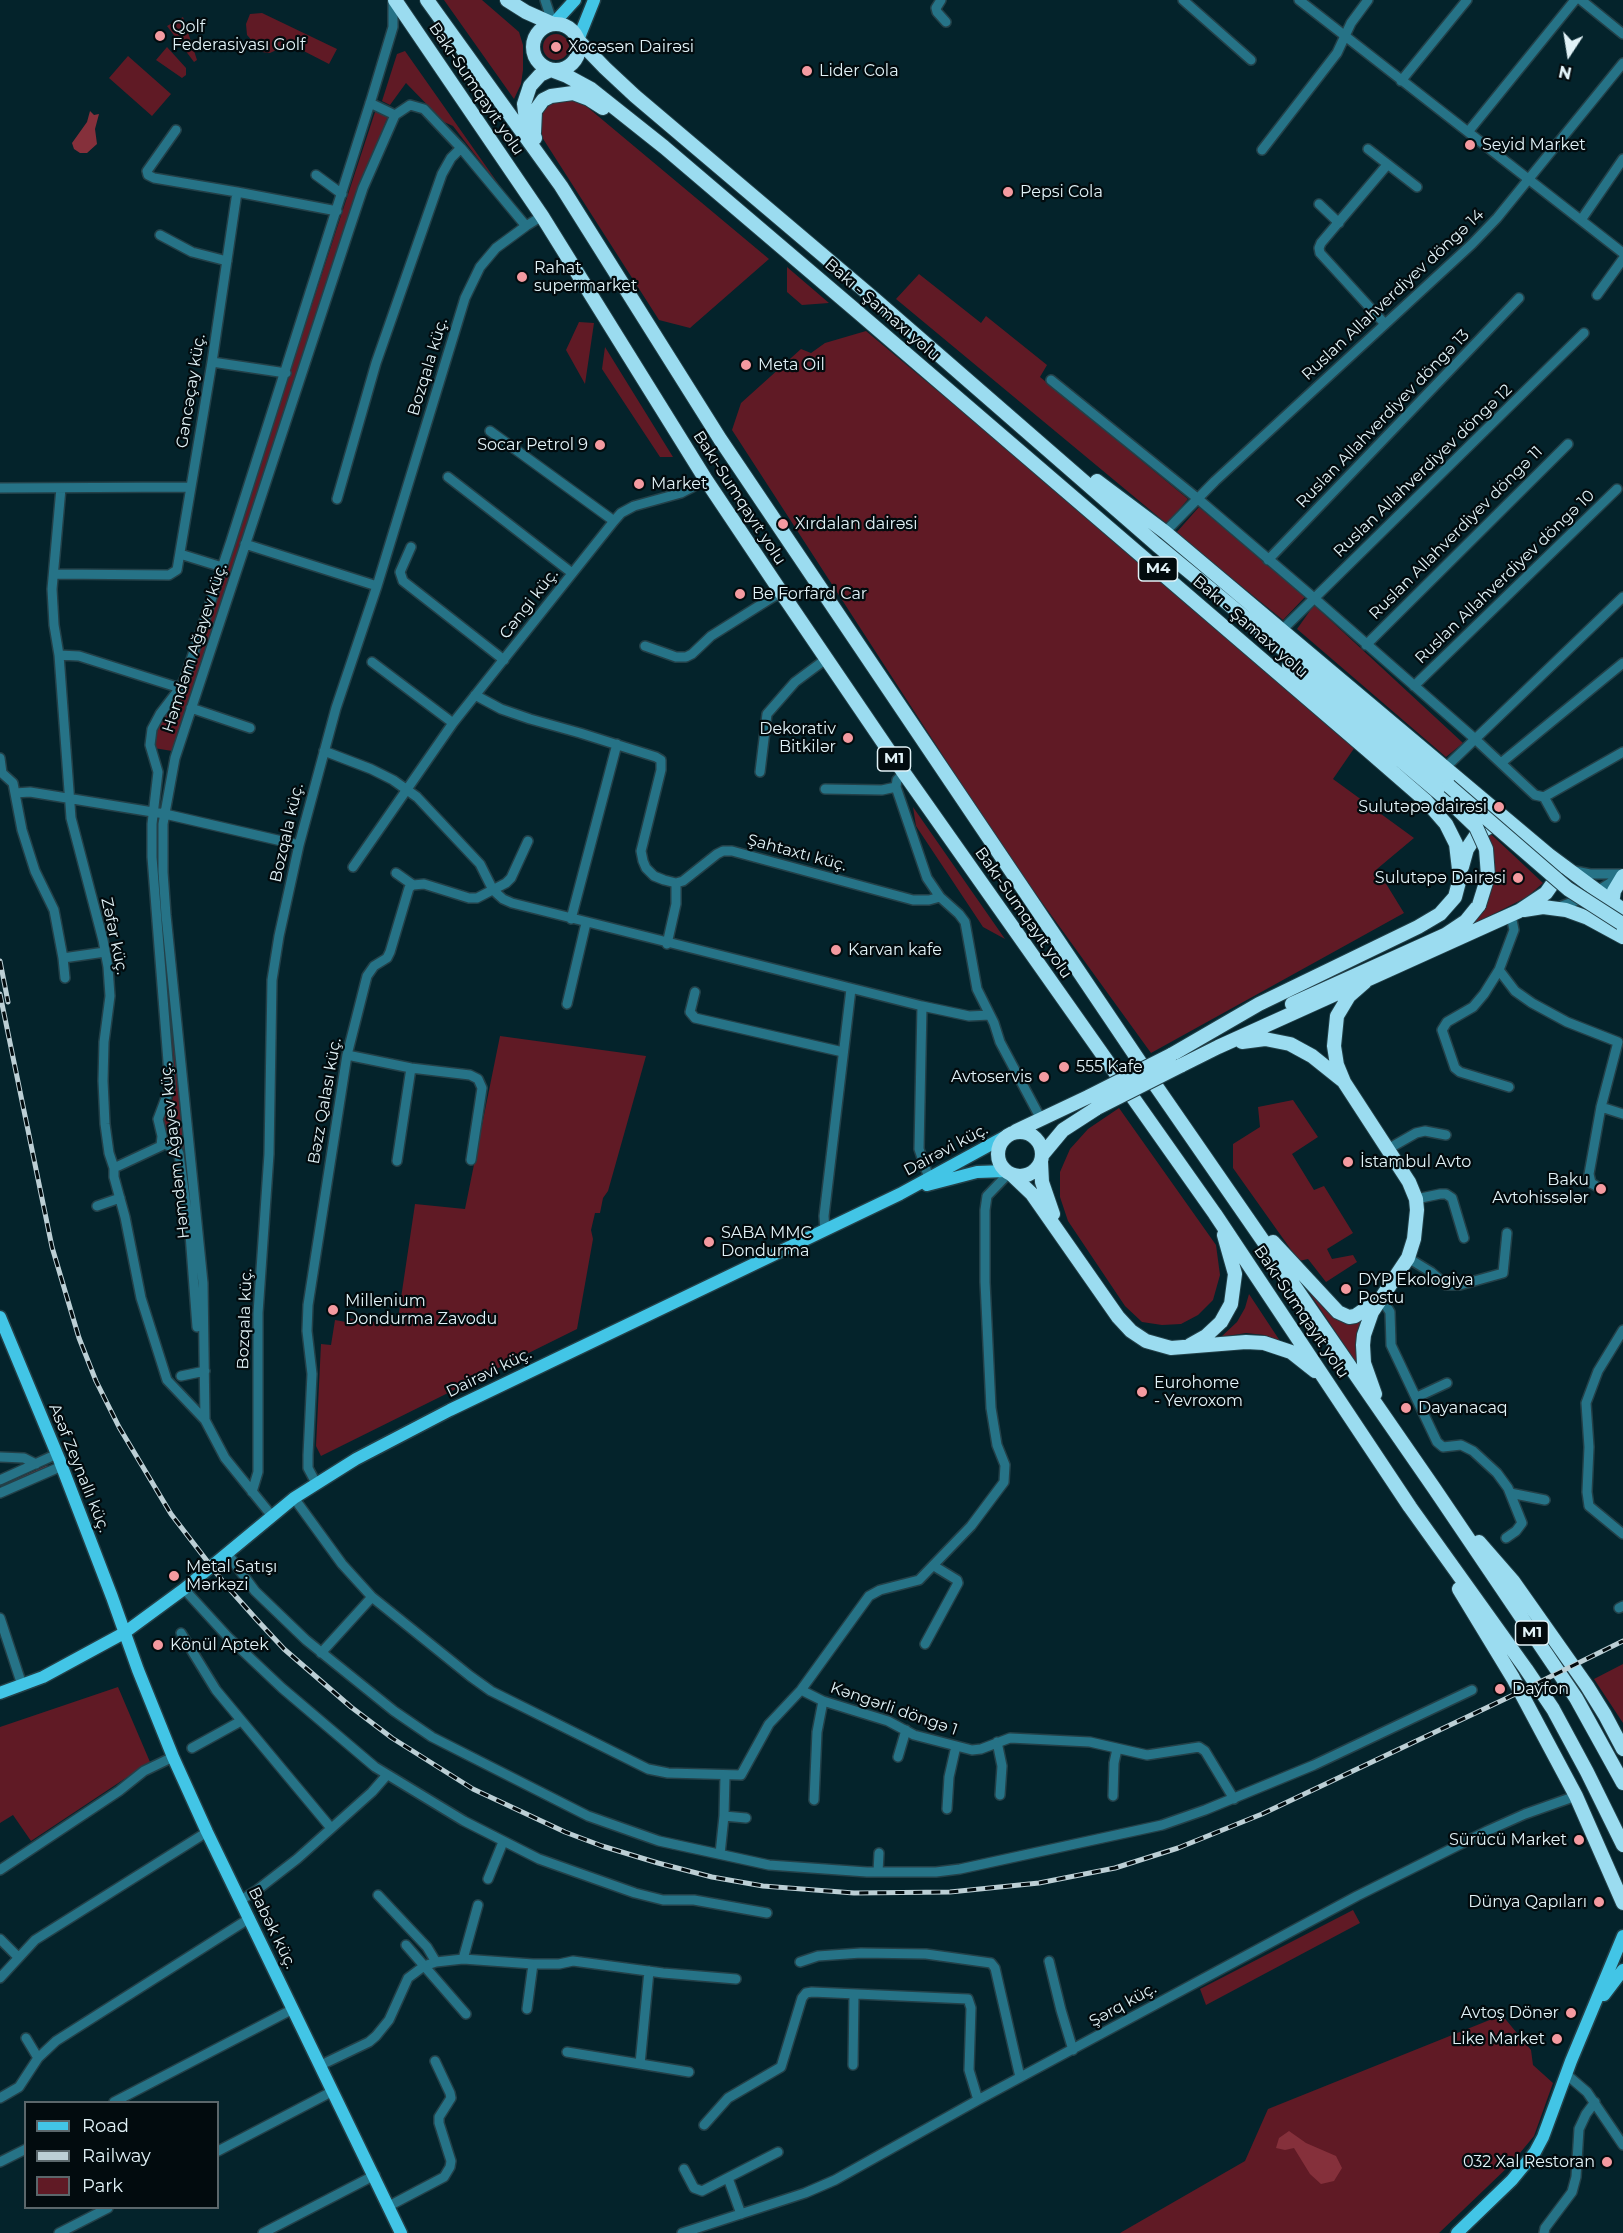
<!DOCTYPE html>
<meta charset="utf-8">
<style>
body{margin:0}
#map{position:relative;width:1623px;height:2233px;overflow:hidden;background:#04232b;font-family:Montserrat,sans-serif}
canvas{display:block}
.legend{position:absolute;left:24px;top:2101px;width:195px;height:108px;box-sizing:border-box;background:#020b0e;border:2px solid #5b676b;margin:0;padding:8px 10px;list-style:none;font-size:18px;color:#e1f2f7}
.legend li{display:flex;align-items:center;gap:12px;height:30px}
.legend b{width:30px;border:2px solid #5b676b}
.north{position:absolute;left:1539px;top:24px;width:60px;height:60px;-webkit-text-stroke:4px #020b0e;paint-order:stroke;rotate:192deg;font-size:16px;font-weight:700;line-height:24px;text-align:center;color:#e1f2f7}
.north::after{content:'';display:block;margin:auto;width:21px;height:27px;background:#e1f2f7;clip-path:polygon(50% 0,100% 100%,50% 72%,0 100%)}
</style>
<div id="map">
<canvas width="1623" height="2233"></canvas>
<ul class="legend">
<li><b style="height:8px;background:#42c5e6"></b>Road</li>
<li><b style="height:8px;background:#bccfd5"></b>Railway</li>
<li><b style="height:16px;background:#601a25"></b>Park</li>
</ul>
<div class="north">N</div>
</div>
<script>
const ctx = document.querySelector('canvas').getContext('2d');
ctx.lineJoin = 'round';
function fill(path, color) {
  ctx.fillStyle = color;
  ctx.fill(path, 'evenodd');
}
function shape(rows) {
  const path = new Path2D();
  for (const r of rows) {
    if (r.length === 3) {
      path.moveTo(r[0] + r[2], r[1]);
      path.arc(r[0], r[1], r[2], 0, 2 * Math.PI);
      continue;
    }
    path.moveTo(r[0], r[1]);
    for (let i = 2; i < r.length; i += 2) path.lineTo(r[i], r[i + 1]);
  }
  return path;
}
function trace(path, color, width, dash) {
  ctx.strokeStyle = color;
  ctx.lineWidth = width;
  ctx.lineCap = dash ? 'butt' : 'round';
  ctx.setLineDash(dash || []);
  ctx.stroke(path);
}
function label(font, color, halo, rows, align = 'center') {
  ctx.font = font + ' Montserrat,sans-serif';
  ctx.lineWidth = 4.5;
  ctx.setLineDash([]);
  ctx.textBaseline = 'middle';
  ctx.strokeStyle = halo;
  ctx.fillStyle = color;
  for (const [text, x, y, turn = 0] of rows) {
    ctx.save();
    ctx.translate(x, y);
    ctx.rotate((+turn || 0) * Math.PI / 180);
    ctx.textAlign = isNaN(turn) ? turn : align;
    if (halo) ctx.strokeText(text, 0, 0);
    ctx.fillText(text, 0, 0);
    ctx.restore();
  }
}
fill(shape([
 [444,0,482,0,519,32,523,45,523,70,521,84,514,99],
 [262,13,337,49,329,64,292,45,287,45,270,53,262,52,247,35,246,24,250,14],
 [183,17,197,60,194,62,167,26],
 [556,47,13],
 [167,47,186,68,186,75,182,78,156,60],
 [405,51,509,199,453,126,444,122,406,83,390,105,382,101,397,54],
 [128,56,171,94,152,116,109,78],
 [554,100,573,100,586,106,769,259,690,328,659,320,540,134,540,114,544,107],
 [376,109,388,116,353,205,172,751,154,748,153,739,157,726,163,717,181,697,190,676],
 [787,267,829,303,802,305,787,292],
 [919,274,981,323,986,316,1047,365,1040,377,1188,499,1167,524,896,299],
 [579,322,594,323,585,384,566,350],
 [866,331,1042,478,1355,747,1333,779,1414,838,1377,869,1404,913,1151,1053,1004,850,732,430,741,403,801,349,811,353,825,343],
 [605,347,673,457,660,457,602,369],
 [1199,507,1305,597,1283,620,1176,533],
 [1314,605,1463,743,1446,757,1297,629],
 [913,807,1005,939,983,927,916,826],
 [155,818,160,819,183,1135,169,1139,162,1121,163,1114,172,1101,174,1092,155,862],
 [1478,822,1543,883,1527,897,1468,927,1479,916,1485,905,1494,880,1493,850],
 [500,1036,646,1056,608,1191,603,1198,600,1213,595,1213,591,1230,593,1239,577,1329,321,1456,316,1446,321,1344,331,1345,335,1320,346,1322,347,1318,397,1325,415,1204,465,1209],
 [1293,1100,1318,1137,1292,1154,1314,1190,1324,1186,1353,1233,1327,1249,1332,1259,1353,1255,1357,1262,1326,1282,1308,1259,1299,1261,1233,1168,1233,1144,1260,1127,1258,1107],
 [1119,1108,1216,1245,1220,1275,1213,1300,1198,1315,1181,1324,1162,1325,1142,1322,1125,1306,1068,1221,1060,1197,1060,1172,1070,1149,1088,1129],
 [1298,1276,1345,1323,1352,1324,1364,1317,1357,1338,1356,1356,1359,1367],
 [1249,1294,1280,1341,1264,1335,1246,1333,1221,1337,1237,1322,1245,1308],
 [1623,1664,1623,1723,1594,1679],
 [118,1687,150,1762,31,1841,13,1815,0,1823,0,1727],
 [1353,1910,1360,1923,1206,2005,1200,1989],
 [1502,2015,1531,2050,1533,2065,1553,2083,1534,2136,1510,2165,1439,2233,1120,2233,1245,2161,1268,2109]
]), '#601a25');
fill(shape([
 [90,111,94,115,99,114,95,129,97,144,87,153,80,153,74,149,72,143,87,122],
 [1289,2131,1306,2143,1336,2156,1342,2168,1334,2181,1321,2184,1310,2174,1294,2148,1285,2150,1276,2148,1279,2138]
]), '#85303b');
trace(shape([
 [183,1139,190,1194],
 [2,1487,47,1467]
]), '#85303b', 3);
const minor = shape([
 [545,0,553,24],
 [941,0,936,8,937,12,946,22],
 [1183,0,1251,60],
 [1299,0,1623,253],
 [1581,0,1623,34],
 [1401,81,1467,0],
 [370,103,395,115],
 [176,130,147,171,148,175,154,178,237,192],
 [1468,132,1575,0],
 [1368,149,1417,187],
 [1262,150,1337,53,1351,23,1368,0],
 [316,175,342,194],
 [1319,204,1339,223],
 [1581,220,1623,159],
 [160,235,192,252,227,261],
 [1597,295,1623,259],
 [1385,324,1320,253,1319,248,1321,243,1387,165],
 [212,362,286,373],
 [1051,380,1197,498,1314,598,1474,738,1535,795,1544,797,1555,817],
 [490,431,614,521],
 [448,477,572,573],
 [0,488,190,487],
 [61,488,52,589,54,625,59,655,71,818,103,940,108,967,110,996,104,1042,103,1081,105,1124,109,1153,114,1168,114,1177,125,1217,141,1298,167,1380,205,1420,225,1458,272,1516],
 [337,499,376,363,442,174,451,158,461,148],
 [1165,532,1215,481,1472,244,1497,218,1623,63],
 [245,544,377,586],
 [411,547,400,572,403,581,504,660],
 [180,554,222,567],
 [1268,560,1519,298],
 [54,574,169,575,177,570,212,362,237,192,337,211],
 [1282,630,1584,333],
 [1366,645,1568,444],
 [645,646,676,657,686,657,692,654,711,636,781,592],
 [59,655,79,656,180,688],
 [372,662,453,723],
 [1414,686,1617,489],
 [475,695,501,709,530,719,580,733,656,757,661,760,661,770,641,851,643,861,646,868,654,876,664,880,676,883,683,881,717,854,723,851,732,851,913,900,929,900,940,897,959,914,965,922,977,989,994,1023,1000,1042,1041,1119],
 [191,708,250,728],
 [324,751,371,769,393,780,417,797,480,864,493,890,503,899,512,903,922,1006,919,1149,929,1178],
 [0,758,2,773,13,783,22,830,35,871,54,910,63,958,105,952],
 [1501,763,1623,663],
 [1446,767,1623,597],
 [760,772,767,714,795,682,826,659],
 [904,773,897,780,896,787,927,878,940,897],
 [825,789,882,790,896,787],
 [15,793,30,792,165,814,299,845],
 [1544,797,1623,752],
 [353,867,453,723,614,521,621,513,634,506,681,493,706,480],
 [1575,871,1590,874,1623,874],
 [396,873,413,885],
 [1559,907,1589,896,1621,876],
 [1511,915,1514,930,1499,970,1515,991,1532,1003,1567,1022,1618,1042,1601,1107,1623,1114],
 [571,919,617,744],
 [667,944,676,904,676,883],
 [63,958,65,978],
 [1499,970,1484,994,1473,1007,1447,1022,1442,1030,1455,1068,1460,1072,1509,1087],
 [695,992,690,1012,695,1018,843,1052],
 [567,1004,586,923],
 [922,1006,969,1016,990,1015],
 [347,1055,411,1068,470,1075,478,1079,482,1088,471,1160],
 [162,1143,177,1149,179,1154,190,1234,197,1327],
 [1388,1149,1416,1133,1425,1131,1446,1135],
 [397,1161,411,1068],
 [114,1168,161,1146,162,1136,158,1119,170,1087,152,857,152,824,158,772,150,745,152,729,160,714,180,688,185,678,231,541,372,97,393,27,393,0],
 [1598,1187,1591,1183,1589,1174,1601,1107],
 [1416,1199,1440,1194,1446,1194,1452,1198,1464,1238],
 [97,1206,120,1198],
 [825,1230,824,1216,851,989],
 [1408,1258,1431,1272,1446,1285,1460,1285,1503,1273,1507,1233],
 [1381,1298,1390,1312,1391,1345,1437,1442,1443,1447,1461,1445,1473,1451,1497,1473,1508,1488,1522,1523,1516,1531,1506,1538],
 [1623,1330,1598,1371,1586,1403,1589,1447,1587,1492,1589,1506,1623,1534],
 [181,1376,205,1371],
 [1417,1397,1447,1383],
 [205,1420,203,1283,166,915,163,872,163,824,175,758,348,233,363,188,395,115,410,105,424,109,461,148,526,226,542,216],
 [0,1457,24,1458,36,1464],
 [0,1480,57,1454],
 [316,1483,308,1468,308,1455,312,1374,307,1331,308,1305,347,1055,367,976,374,966,387,958,390,952,409,888,413,885,424,884,469,898,477,898,506,883,511,878,528,841],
 [252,1492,258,1472,258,1313,269,1154,272,980,279,936,299,845,336,708,377,586,465,298,480,267,496,248,526,226],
 [0,1493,62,1466],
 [1510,1493,1545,1500],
 [294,1498,342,1564,372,1597,470,1676,491,1691,648,1769,668,1773,741,1775,769,1724,801,1690,869,1596,880,1590,919,1580,971,1526,1004,1482,1005,1465,997,1445,991,1408,985,1282,985,1210,987,1196,1009,1173],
 [227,1553,255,1591,306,1640,394,1711,432,1737,588,1816,659,1841,769,1865,867,1872,936,1872,960,1869,1162,1825,1205,1810,1314,1765,1472,1690],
 [184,1589,228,1637,282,1688,375,1767,464,1821,539,1859,635,1893,663,1900,694,1900,767,1913],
 [1619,1608,1623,1606],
 [0,1618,22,1685],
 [181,1633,216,1690,331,1828],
 [925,1644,958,1583,957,1580,934,1566],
 [321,1653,372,1597],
 [801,1690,823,1701,888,1721,914,1735,972,1750,981,1749,1010,1738,1090,1742,1147,1755,1199,1747,1205,1751,1234,1799],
 [997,1742,1002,1766,1000,1795],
 [192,1748,241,1721],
 [898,1757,906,1730],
 [1113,1796,1114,1763,1117,1749],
 [814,1800,817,1732,823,1701],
 [947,1809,949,1777,956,1746],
 [724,1816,746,1818],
 [720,1854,724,1816,725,1776],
 [0,1870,119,1791,144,1771,173,1757],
 [878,1872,879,1853],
 [488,1879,503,1842],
 [378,1895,427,1947,436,1962],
 [241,1900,257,1890,297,1859,372,1792,386,1776],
 [0,1939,18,1957],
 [406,1945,466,2014],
 [463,1959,478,1905],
 [1049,1961,1061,2010,1073,2050],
 [800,1962,818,1956,861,1953,926,1954,991,1963,995,1968,1020,2077],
 [0,1978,35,1940,207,1832],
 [527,2009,533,1964],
 [26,2038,38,2058],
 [567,2052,689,2072],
 [640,2064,649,1971],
 [321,2065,369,2042,376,2036,389,2020,408,1978,424,1966,436,1962,463,1959,533,1964,559,1964,573,1961,663,1973,736,1979],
 [853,2065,854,1994],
 [1566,2074,1587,2092,1623,2145],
 [0,2098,19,2087,38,2058,56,2041,250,1918],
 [114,2102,293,2009],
 [704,2125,728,2098,781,2067,802,1998,806,1993,812,1992,968,1999,971,2008,969,2070,978,2100],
 [218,2151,333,2091],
 [0,2162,26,2149],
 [684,2169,694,2188,702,2191,778,2152],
 [728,2178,741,2214],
 [389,2206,444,2177,450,2167,451,2161,439,2123,439,2117,451,2098,450,2093,435,2061],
 [59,2233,108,2208],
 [263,2233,375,2175],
 [682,2233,805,2193,835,2180,978,2100,1357,1896,1487,1831,1525,1814,1576,1796],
 [1544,2233,1545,2228,1572,2192,1576,2177,1579,2129,1586,2114,1595,2102]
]);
const major = shape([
 [553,24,575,0],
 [578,40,594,0],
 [927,1185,977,1172,1006,1171],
 [0,1317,59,1459,112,1597,138,1670,173,1757,207,1832,401,2233],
 [0,1693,43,1677,124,1633,184,1589,294,1498,356,1459,450,1410,900,1194,1008,1135],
 [1604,1995,1623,1970],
 [1457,2233,1512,2180,1535,2152,1543,2137,1571,2061,1623,1936]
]);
const highway = shape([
 [395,0,542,216,706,480,781,592,904,773,1215,1214,1410,1507,1526,1669,1553,1709,1587,1772,1623,1845],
 [427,0,561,186,720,439,1156,1086,1434,1488,1576,1698,1623,1783],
 [507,0,526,12,553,24],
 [556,47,23],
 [578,40,605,68,635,96,871,296,1157,545,1449,786],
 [534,133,535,111,543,100,551,96,573,93,589,99,603,108],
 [535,138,526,120,524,104,530,86,540,75,551,70,567,76,591,89,664,147,860,314,1365,748,1426,801,1446,824,1456,844,1460,878,1455,897,1440,914,1418,927,1259,1004,1171,1055],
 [1097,481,1165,532,1549,855,1623,910],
 [1289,666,1452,804],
 [1462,867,1467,849,1477,834,1493,825,1505,826],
 [1612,904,1614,891,1623,876],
 [1524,910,1543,907,1566,910,1588,918,1623,937],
 [1365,982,1349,996,1337,1016,1334,1046,1337,1065,1344,1082,1409,1182,1416,1199,1417,1210,1414,1239,1408,1258,1372,1312,1364,1335,1363,1345,1364,1363,1375,1394],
 [1292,1004,1445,935,1466,921,1479,905],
 [1242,1042,1265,1039,1290,1044,1312,1056,1342,1080],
 [1180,1066,1218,1047,1519,911,1546,893,1553,883,1555,868],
 [1016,1131,1090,1096],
 [1020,1154,22],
 [1043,1154,1063,1130,1097,1108],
 [1041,1162,1042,1182,1053,1214],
 [1011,1174,1032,1194,1118,1317,1131,1331,1146,1341,1171,1348,1246,1342,1264,1343,1291,1352,1315,1371],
 [1273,1242,1338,1312,1349,1317,1355,1316,1374,1303],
 [1190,1345,1206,1336,1221,1322,1231,1304,1235,1274,1224,1235],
 [1479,1542,1513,1581,1587,1686,1605,1715,1623,1749],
 [1459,1589,1513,1678,1576,1796,1623,1903]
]);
trace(minor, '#234048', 12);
trace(major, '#234048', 15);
trace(highway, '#234048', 16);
trace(minor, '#267387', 9);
trace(major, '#42c5e6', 12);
trace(highway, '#9bdcf0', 14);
const rail = shape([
 [0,961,8,1002],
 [0,994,52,1247,79,1338,96,1381,119,1427,171,1514,224,1583,257,1620,284,1649,351,1707,392,1738,473,1789,565,1832,602,1846,658,1863,712,1877,763,1886,854,1893,950,1892,1039,1883,1115,1868,1178,1848,1262,1814,1505,1699,1623,1641]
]);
trace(rail, '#bccfd5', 5);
trace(rail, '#020b0e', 3, [9]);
const highwayBridge = shape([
 [1449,786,1568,889,1621,923],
 [1452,804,1476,827,1486,849,1488,876,1479,905],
 [1090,1096,1171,1055],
 [1097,1108,1180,1066]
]);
trace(highwayBridge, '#234048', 16, []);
trace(highwayBridge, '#9bdcf0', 14);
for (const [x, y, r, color] of [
 [160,36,6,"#f49aa0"],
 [556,47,6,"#f49aa0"],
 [807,71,6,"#f49aa0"],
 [1470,145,6,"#f49aa0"],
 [1008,192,6,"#f49aa0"],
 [522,277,6,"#f49aa0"],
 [746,365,6,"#f49aa0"],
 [600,445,6,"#f49aa0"],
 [639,484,6,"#f49aa0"],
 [783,524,6,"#f49aa0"],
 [740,594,6,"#f49aa0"],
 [848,738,6,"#f49aa0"],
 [1499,807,6,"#f49aa0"],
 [1518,878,6,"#f49aa0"],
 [836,950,6,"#f49aa0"],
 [1064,1067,6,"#f49aa0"],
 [1044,1077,6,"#f49aa0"],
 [1348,1162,6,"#f49aa0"],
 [1601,1189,6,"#f49aa0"],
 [709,1242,6,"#f49aa0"],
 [1346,1289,6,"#f49aa0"],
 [333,1310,6,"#f49aa0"],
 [1142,1392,6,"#f49aa0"],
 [1406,1408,6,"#f49aa0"],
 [174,1576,6,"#f49aa0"],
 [158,1645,6,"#f49aa0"],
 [1500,1689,6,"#f49aa0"],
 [1579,1840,6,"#f49aa0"],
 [1599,1902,6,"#f49aa0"],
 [1571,2013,6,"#f49aa0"],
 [1557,2039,6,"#f49aa0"],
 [1607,2162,6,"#f49aa0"]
]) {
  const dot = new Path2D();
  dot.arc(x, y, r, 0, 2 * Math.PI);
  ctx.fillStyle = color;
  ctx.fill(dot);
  trace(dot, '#020b0e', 2);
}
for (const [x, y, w] of [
 [1158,569,39],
 [894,759,33],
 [1532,1633,33]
]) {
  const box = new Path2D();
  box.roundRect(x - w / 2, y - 12, w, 24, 4.5);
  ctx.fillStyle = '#020b0e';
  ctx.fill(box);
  trace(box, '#e1f2f7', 1.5);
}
label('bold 15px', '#e1f2f7', null, [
 ["M4",1158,569],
 ["M1",894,759],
 ["M1",1532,1633]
]);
label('16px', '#e1f2f7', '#020b0e', [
 ["Qolf",172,27],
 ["Federasiyası Golf",172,45],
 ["Xocəsən Dairəsi",568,47],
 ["Lider Cola",819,71],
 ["Seyid Market",1482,145],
 ["Pepsi Cola",1020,192],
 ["Rahat",534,268],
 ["supermarket",534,286],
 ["Meta Oil",758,365],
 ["Socar Petrol 9",588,445,"right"],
 ["Market",651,484],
 ["Xırdalan dairəsi",795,524],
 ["Be Forfard Car",752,594],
 ["Dekorativ",836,729,"right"],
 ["Bitkilər",836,747,"right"],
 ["Sulutəpə dairəsi",1487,807,"right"],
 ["Sulutəpə Dairəsi",1506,878,"right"],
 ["Karvan kafe",848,950],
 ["555 Kafe",1076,1067],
 ["Avtoservis",1032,1077,"right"],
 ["İstambul Avto",1360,1162],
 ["Baku",1589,1180,"right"],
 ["Avtohissələr",1589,1198,"right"],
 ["SABA MMC",721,1233],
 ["Dondurma",721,1251],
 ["DYP Ekologiya",1358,1280],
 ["Postu",1358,1298],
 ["Millenium",345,1301],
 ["Dondurma Zavodu",345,1319],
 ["Eurohome",1154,1383],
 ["- Yevroxom",1154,1401],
 ["Dayanacaq",1418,1408],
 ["Metal Satışı",186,1567],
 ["Mərkəzi",186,1585],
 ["Könül Aptek",170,1645],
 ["Dayfon",1512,1689],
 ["Sürücü Market",1567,1840,"right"],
 ["Dünya Qapıları",1587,1902,"right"],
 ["Avtoş Dönər",1559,2013,"right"],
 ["Like Market",1545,2039,"right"],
 ["032 Xal Restoran",1595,2162,"right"]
], 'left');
label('16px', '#e1f2f7', '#020b0e', [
 ["Bakı-Sumqayıt yolu",476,89,56],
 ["Ruslan Allahverdiyev döngə 14",1393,295,-43],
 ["Bakı - Şamaxı yolu",882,310,41],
 ["Bozqala küç.",428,367,-73],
 ["Gəncəçay küç.",191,391,-81],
 ["Ruslan Allahverdiyev döngə 13",1383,419,-46],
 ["Ruslan Allahverdiyev döngə 12",1423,471,-44],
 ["Bakı-Sumqayıt yolu",739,498,57],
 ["Ruslan Allahverdiyev döngə 11",1456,533,-45],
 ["Ruslan Allahverdiyev döngə 10",1505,577,-44],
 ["Cəngi küç.",529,604,-52],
 ["Bakı - Şamaxı yolu",1250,627,41],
 ["Həmdəm Ağayev küç.",195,648,-72],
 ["Bozqala küç.",287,833,-77],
 ["Şahtaxtı küç.",797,853,15],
 ["Bakı-Sumqayıt yolu",1023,913,55],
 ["Zəfər küç.",114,936,78],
 ["Bəzz Qalası küç.",325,1101,-80],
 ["Dairəvi küç.",946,1150,-28],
 ["Həmdəm Ağayev küç.",175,1151,-96],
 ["Bakı-Sumqayıt yolu",1301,1312,56],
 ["Bozqala küç.",245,1319,-88],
 ["Dairəvi küç.",489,1373,-26],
 ["Asəf Zeynallı küç.",79,1468,68],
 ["Kəngərli döngə 1",894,1709,19],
 ["Babək küç.",272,1928,64],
 ["Şərq küç.",1123,2005,-29]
]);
</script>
